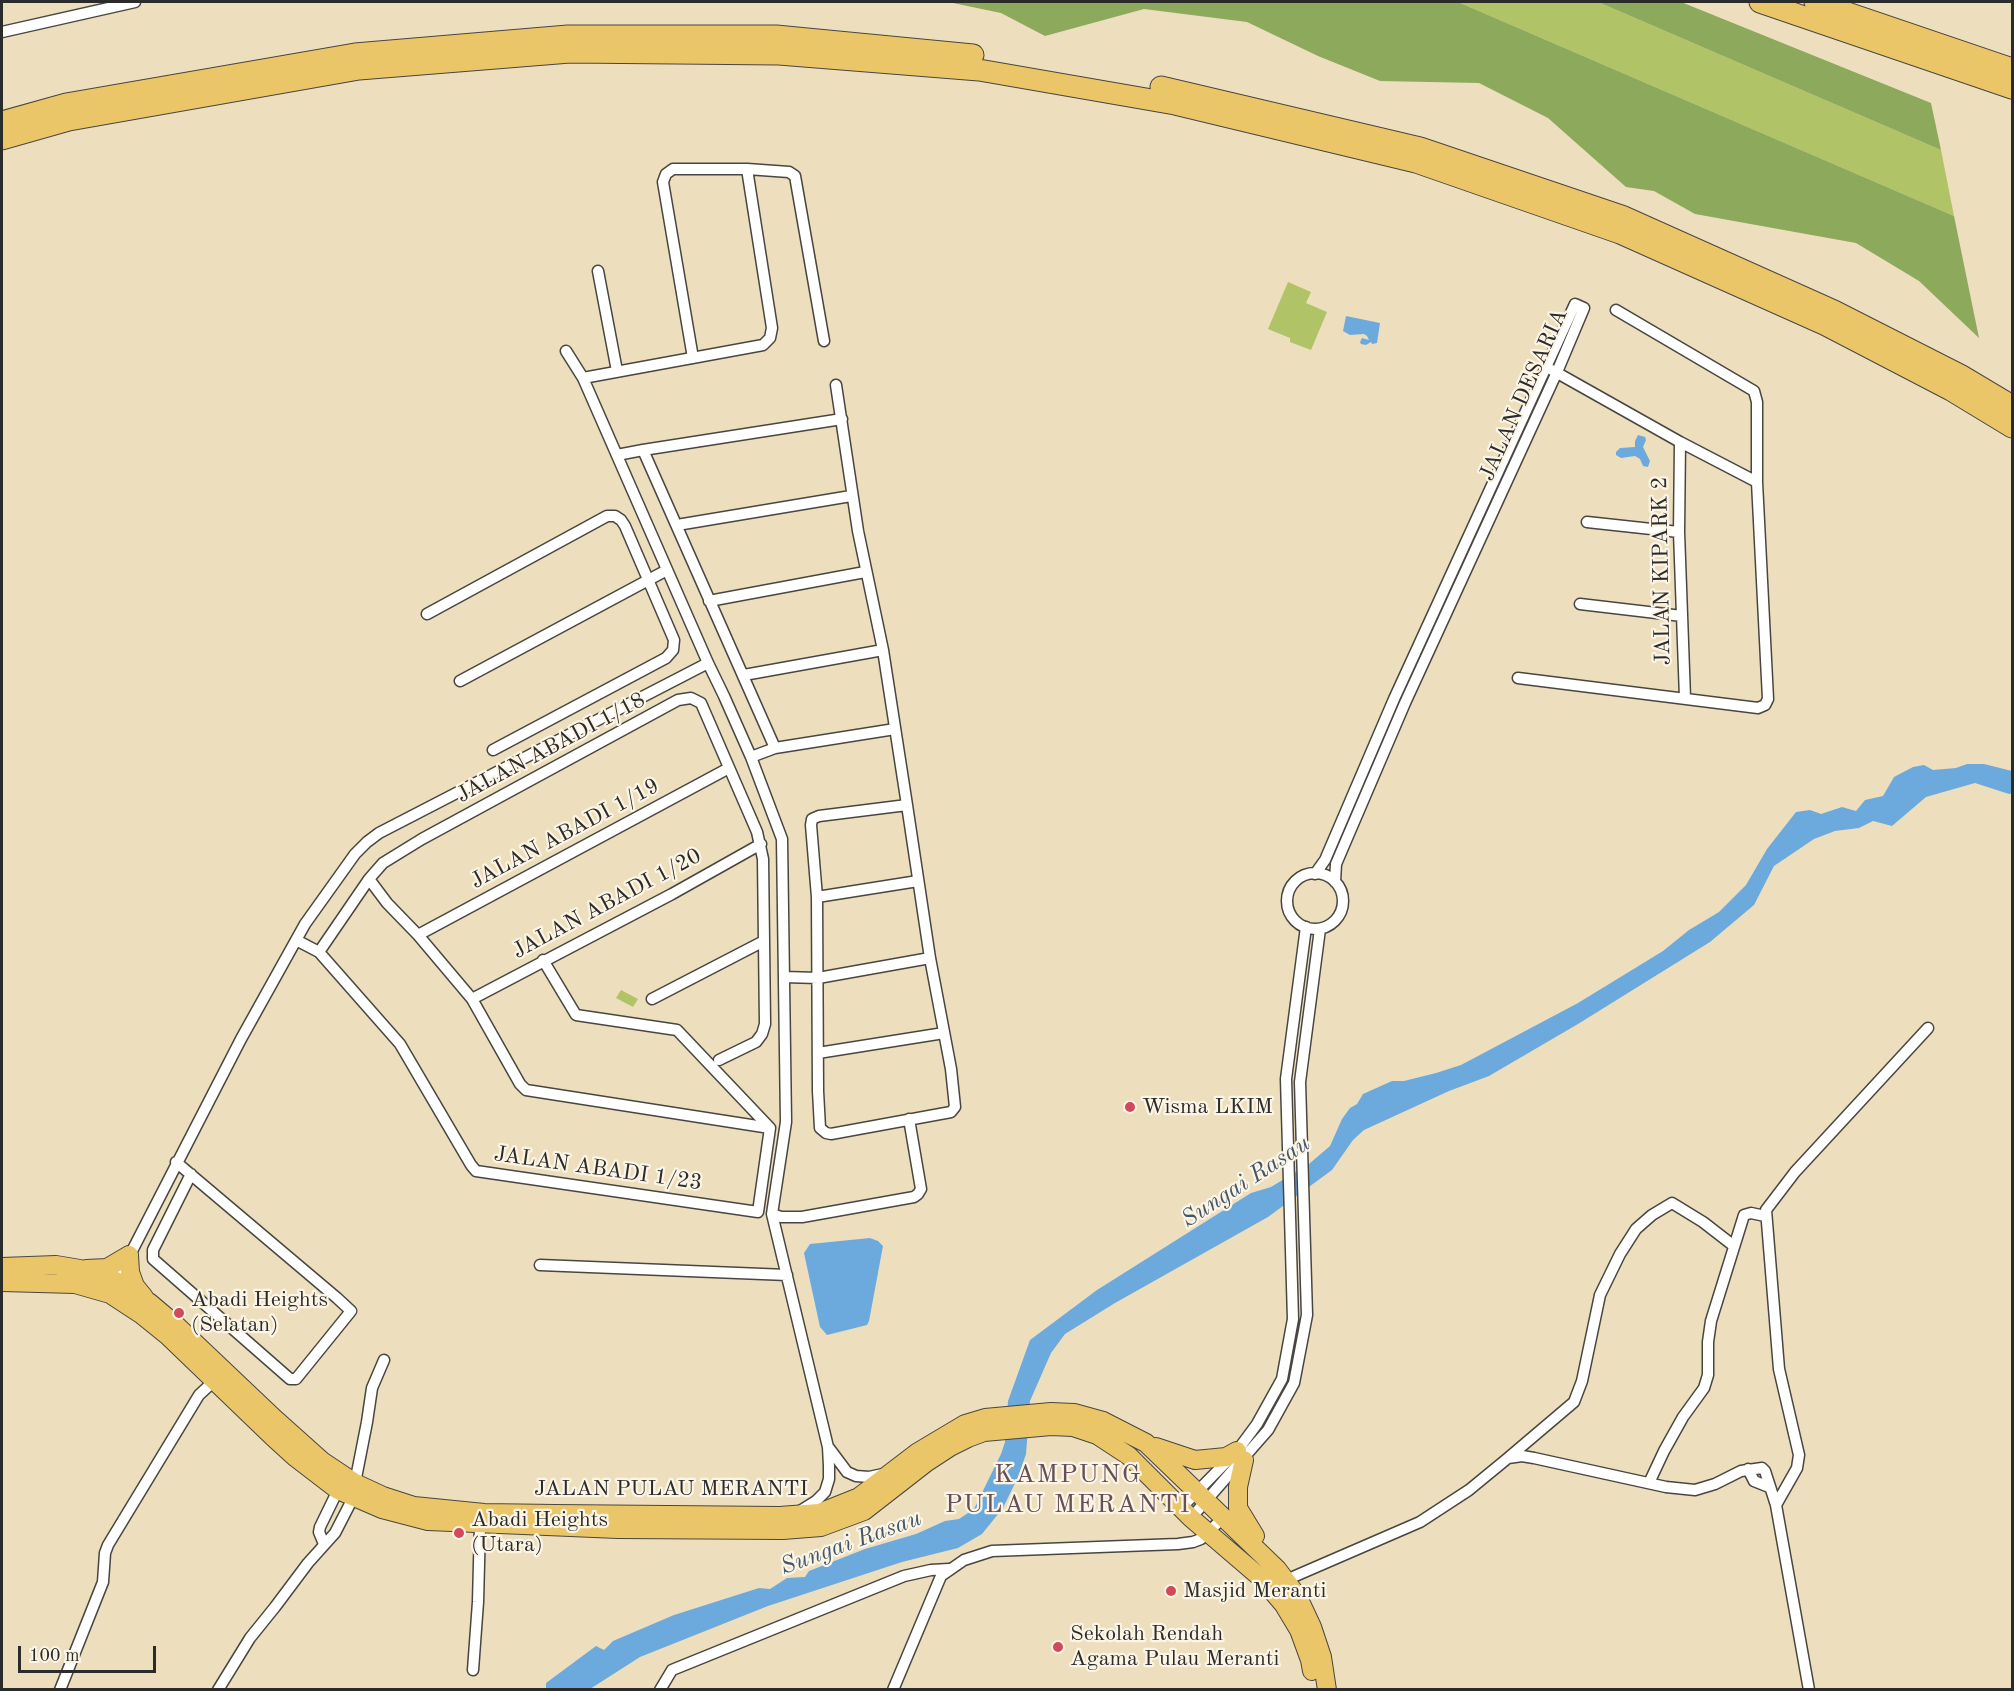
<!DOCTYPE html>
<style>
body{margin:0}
#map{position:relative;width:2014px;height:1691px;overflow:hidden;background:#eddfbd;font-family:"Old Standard TT",serif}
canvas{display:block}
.frame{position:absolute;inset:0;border:3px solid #2b2b2b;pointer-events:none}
.scale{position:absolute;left:18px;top:1646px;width:138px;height:27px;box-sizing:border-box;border:3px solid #2b2b2b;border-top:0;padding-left:8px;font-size:18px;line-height:21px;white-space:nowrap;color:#2b2b2b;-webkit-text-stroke:4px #fcf5e5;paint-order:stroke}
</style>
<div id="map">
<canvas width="2014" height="1691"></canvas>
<div class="frame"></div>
<div class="scale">100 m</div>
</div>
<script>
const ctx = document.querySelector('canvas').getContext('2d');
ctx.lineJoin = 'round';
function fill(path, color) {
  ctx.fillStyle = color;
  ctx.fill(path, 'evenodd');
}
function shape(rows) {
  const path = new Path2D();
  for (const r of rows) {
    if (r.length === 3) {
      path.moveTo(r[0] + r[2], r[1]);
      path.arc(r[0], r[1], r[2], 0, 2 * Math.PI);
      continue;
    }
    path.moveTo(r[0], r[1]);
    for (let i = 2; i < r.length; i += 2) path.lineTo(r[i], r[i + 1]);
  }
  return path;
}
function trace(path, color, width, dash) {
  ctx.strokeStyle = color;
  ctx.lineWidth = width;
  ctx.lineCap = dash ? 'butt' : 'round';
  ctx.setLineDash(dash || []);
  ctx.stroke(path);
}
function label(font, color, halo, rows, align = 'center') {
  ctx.font = font + ' "Old Standard TT",serif';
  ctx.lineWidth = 4.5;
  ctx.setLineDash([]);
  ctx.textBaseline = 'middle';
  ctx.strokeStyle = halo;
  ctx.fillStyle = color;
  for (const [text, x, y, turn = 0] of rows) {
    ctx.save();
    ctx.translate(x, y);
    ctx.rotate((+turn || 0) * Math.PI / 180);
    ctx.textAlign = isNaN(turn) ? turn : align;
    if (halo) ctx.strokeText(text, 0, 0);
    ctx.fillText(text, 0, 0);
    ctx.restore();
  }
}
fill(shape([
 [1458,2,1598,2,1941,150,1954,216],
 [1288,282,1311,292,1306,303,1327,312,1311,350,1290,342,1290,338,1268,329],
 [621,990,638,999,633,1007,616,998]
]), '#b1c367');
fill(shape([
 [948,2,1458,2,1954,216,1979,338,1919,281,1856,243,1695,214,1654,191,1626,187,1548,118,1479,83,1380,81,1318,56,1247,22,1144,9,1045,36,1001,13],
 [1598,2,1681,2,1931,103,1941,150]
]), '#8ca95c');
fill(shape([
 [1346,316,1380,323,1377,343,1372,344,1371,342,1366,345,1361,344,1360,342,1362,338,1369,340,1367,336,1364,334,1350,335,1343,331],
 [1638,435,1645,437,1646,440,1643,447,1650,461,1648,467,1643,466,1640,459,1635,456,1621,458,1616,455,1616,452,1620,448,1635,447,1635,441],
 [1967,764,1984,764,2012,771,2012,793,2009,794,1975,783,1926,797,1892,826,1873,821,1859,828,1835,831,1814,839,1774,866,1754,905,1710,942,1578,1024,1489,1076,1449,1091,1364,1130,1353,1140,1332,1170,1268,1217,1115,1303,1065,1334,1051,1353,1030,1401,1026,1454,1018,1477,1003,1508,982,1534,958,1548,902,1562,768,1606,640,1657,590,1689,546,1689,546,1683,596,1646,604,1650,613,1641,674,1615,759,1588,770,1589,787,1578,805,1577,809,1571,865,1549,916,1534,945,1521,959,1519,974,1509,1001,1454,1005,1442,1008,1401,1030,1340,1097,1290,1251,1193,1271,1187,1309,1164,1330,1146,1342,1119,1350,1108,1357,1104,1363,1094,1392,1081,1404,1081,1436,1073,1461,1065,1578,1003,1663,951,1689,930,1719,912,1746,885,1767,849,1796,812,1810,810,1821,814,1842,807,1856,811,1865,800,1883,796,1894,777,1913,767,1924,765,1933,770,1956,768],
 [870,1238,878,1241,883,1246,869,1321,867,1325,827,1335,820,1327,804,1253,810,1244]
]), '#6caade');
const street = shape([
 [2,32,135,2],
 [598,271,617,371],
 [566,351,583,378,708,663,724,696,751,757,782,839,786,1122,772,1214,828,1447,829,1466,829,1479,825,1492,816,1501,800,1511],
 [693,358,663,182,666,174,673,169,747,169,789,172,795,176,824,341],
 [1552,370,1680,442,1757,482],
 [583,378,763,345,770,338,772,328,747,169],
 [836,385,858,531,883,650,907,805,930,958,951,1069,955,1107,951,1112,831,1134,826,1133,820,1128,818,1091,817,897,811,825,812,819,819,816,907,805],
 [1680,442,1679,532,1685,698],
 [643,450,775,748],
 [617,455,643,450,842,419],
 [1587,522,1679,532],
 [677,525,851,496],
 [709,601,865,572],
 [1580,604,1682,616],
 [427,614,607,516,615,516,621,520,625,526,674,640,673,650,666,658,493,750],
 [744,675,883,650],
 [1518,678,1758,708,1765,705,1768,699,1757,482,1757,402,1754,391,1616,310],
 [460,681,667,570],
 [751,757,775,748,895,729],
 [1315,901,28],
 [1315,874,1325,860,1394,699,1575,304,1584,308,1557,372,1405,703,1336,864,1335,882],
 [369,879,387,903,418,935,472,999,520,1084,526,1090,770,1128],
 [817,897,918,881],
 [418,935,729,768],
 [296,940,319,952,400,1044,471,1165,476,1171,758,1212,770,1128,677,1030,576,1015,543,960],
 [319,952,369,879,383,863,422,839,678,700,691,698,701,703,757,832,763,859,765,1024,762,1034,756,1042,719,1060],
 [784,977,818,978,930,958],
 [472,999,672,894,761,844],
 [652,999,764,941],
 [818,1053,944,1033],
 [176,1162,337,1298,351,1311,296,1379,290,1379,153,1259,153,1250,191,1174],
 [772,1214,781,1217,802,1217,914,1197,918,1194,921,1189,909,1119],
 [540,1265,787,1275],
 [114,1286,241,1039,305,924,355,854,367,842,379,833,708,663],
 [829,1448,847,1472,856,1476,869,1477,883,1474],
 [1508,1458,1574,1402,1582,1381,1600,1295,1620,1254,1636,1229,1652,1215,1672,1203,1703,1222,1734,1246],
 [1748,1469,1754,1481,1769,1487],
 [355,1483,367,1422,372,1388,384,1360],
 [1649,1483,1664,1451,1683,1417,1704,1388,1708,1375,1708,1342,1711,1321,1744,1215,1751,1213,1765,1216],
 [1776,1505,1797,1468,1799,1455,1779,1369,1766,1210,1795,1172,1928,1028],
 [1181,1508,1237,1451,1257,1424,1282,1379,1293,1319,1286,1079,1306,927],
 [1191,1518,1268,1430,1294,1383,1307,1315,1300,1082,1320,929],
 [324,1544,319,1532,320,1527,338,1490],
 [1286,1580,1420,1522,1469,1490,1508,1458,1522,1456,1534,1458,1666,1487,1695,1490,1715,1484,1741,1471,1762,1468,1765,1471,1776,1505,1809,1690],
 [473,1670,478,1602,480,1525],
 [60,1690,103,1582,105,1553,108,1545,199,1395,213,1382],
 [218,1690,250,1638,275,1607,308,1563,335,1533,353,1498],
 [660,1690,672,1670,904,1576,931,1570,949,1569],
 [893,1690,941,1576,964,1560,992,1551,1178,1544,1193,1542,1201,1539,1224,1517]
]);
const primary = shape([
 [129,1255,130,1272,135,1286,144,1297],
 [2,1267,56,1265,80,1269,116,1281,150,1303,176,1325,275,1419,322,1461,355,1483,383,1496,414,1506,484,1513,555,1514,780,1516,819,1513,859,1497,918,1452,965,1424,985,1418,1051,1412,1074,1413,1103,1421,1146,1443,1277,1569,1298,1597,1312,1627,1322,1657,1327,1690],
 [86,1269,107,1268,129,1255],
 [2,1282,75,1284,110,1294,142,1315,168,1336,273,1437,295,1457,338,1490,382,1509,428,1521,618,1529,783,1530,821,1527,864,1511,927,1462,950,1447,968,1438,984,1432,1051,1426,1073,1427,1097,1435,1129,1456,1191,1518,1261,1578,1284,1605,1299,1630,1310,1660,1312,1671],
 [1156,1447,1195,1460,1226,1457,1237,1451],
 [1244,1460,1238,1487,1238,1508,1255,1536]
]);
const highway = shape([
 [1760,2,2012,88],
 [1815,2,2012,69],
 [1161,87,1420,148,1624,217,1834,311,1960,375,2012,406],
 [2,122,66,104,355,54,568,36,776,36,973,55],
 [2,139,69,120,359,69,570,52,779,54,979,70,1175,104,1416,162,1620,233,1826,325,1951,390,2012,427]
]);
trace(street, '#484641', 13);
trace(primary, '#484641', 20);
trace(highway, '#484641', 23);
trace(street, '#fff', 10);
trace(primary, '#eac669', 18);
trace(highway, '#eac669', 21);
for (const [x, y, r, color] of [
 [1130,1107,6,"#d1495b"],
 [179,1313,6,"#d1495b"],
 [459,1533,6,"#d1495b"],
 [1171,1591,6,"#d1495b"],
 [1058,1647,6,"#d1495b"]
]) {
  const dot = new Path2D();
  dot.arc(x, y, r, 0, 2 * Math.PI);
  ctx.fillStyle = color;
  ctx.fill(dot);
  trace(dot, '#fcf5e5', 2);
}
label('22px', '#2b2b2b', '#fcf5e5', [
 ["JALAN DESARIA",1524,395,-66],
 ["JALAN KIPARK 2",1662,571,-91],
 ["JALAN ABADI 1/18",551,748,-28],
 ["JALAN ABADI 1/19",565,834,-28],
 ["JALAN ABADI 1/20",607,904,-28],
 ["JALAN ABADI 1/23",598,1169,8],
 ["JALAN PULAU MERANTI",671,1489]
]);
label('22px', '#2b2b2b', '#fcf5e5', [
 ["Wisma LKIM",1142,1107],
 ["Abadi Heights",191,1300],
 ["(Selatan)",191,1325],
 ["Abadi Heights",471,1520],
 ["(Utara)",471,1545],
 ["Masjid Meranti",1183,1591],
 ["Sekolah Rendah",1070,1634],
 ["Agama Pulau Meranti",1070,1659]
], 'left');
label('italic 24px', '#42576a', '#fcf5e5', [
 ["Sungai Rasau",1246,1182,-33],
 ["Sungai Rasau",851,1543,-20]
]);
ctx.letterSpacing = '1.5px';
label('26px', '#665058', '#fcf5e5', [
 ["KAMPUNG",1068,1475],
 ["PULAU MERANTI",1068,1505]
]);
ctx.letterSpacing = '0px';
</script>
